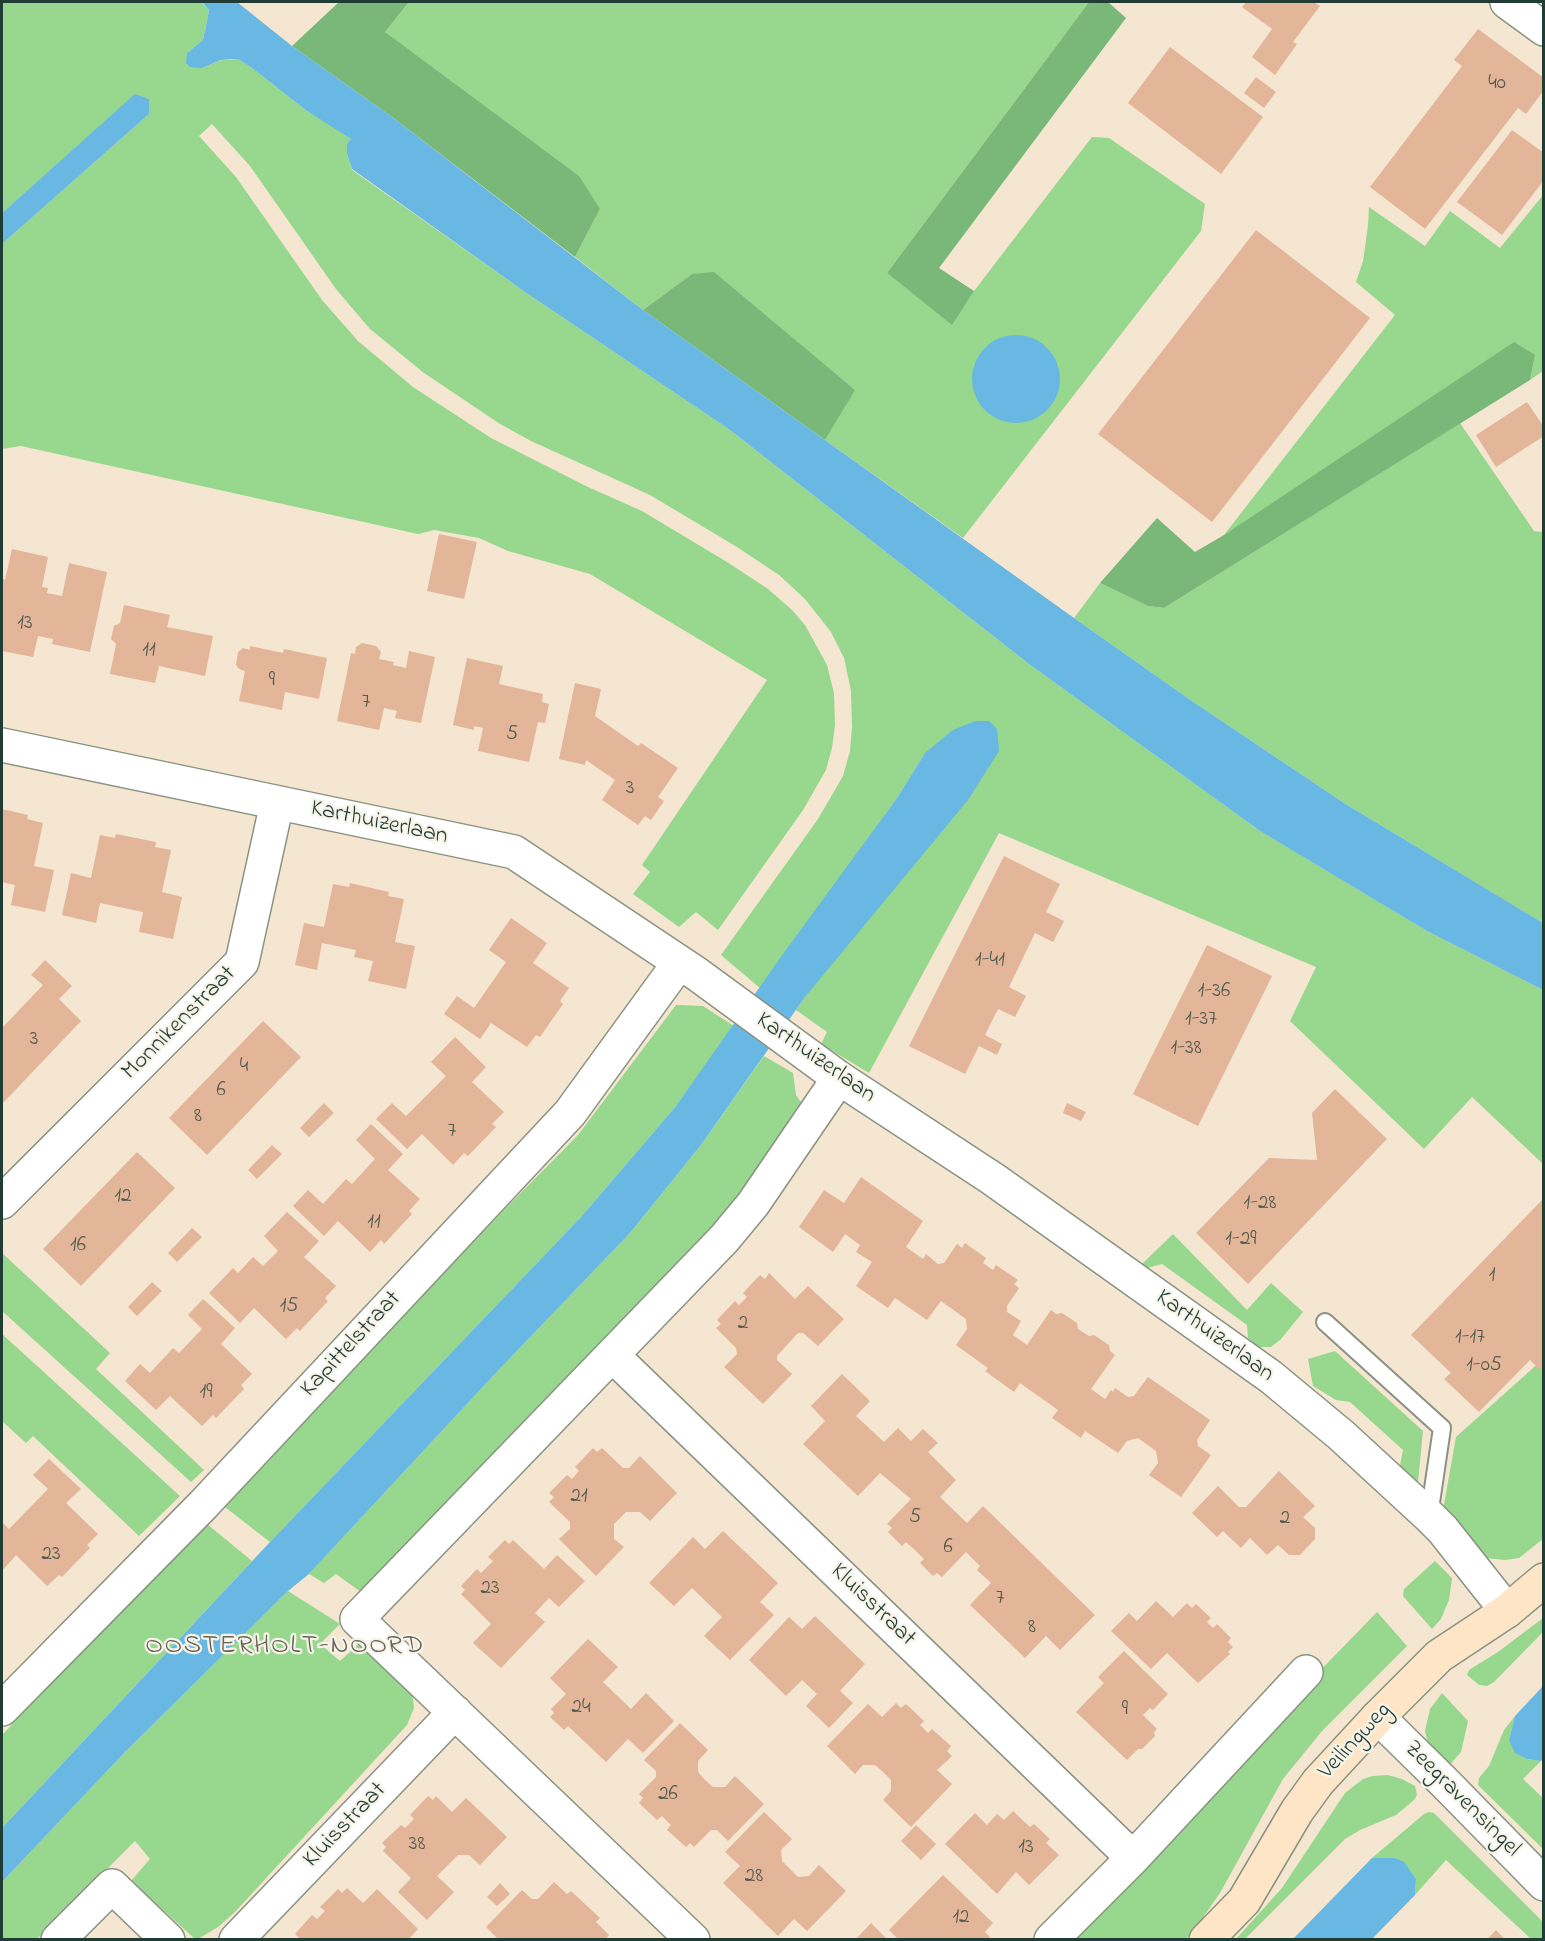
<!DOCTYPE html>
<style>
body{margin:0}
#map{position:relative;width:1545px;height:1941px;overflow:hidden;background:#f5e6d1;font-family:"Indie Flower",sans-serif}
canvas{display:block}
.frame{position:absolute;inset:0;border:3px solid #1f3d34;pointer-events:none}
</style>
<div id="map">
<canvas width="1545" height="1941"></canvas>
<div class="frame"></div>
</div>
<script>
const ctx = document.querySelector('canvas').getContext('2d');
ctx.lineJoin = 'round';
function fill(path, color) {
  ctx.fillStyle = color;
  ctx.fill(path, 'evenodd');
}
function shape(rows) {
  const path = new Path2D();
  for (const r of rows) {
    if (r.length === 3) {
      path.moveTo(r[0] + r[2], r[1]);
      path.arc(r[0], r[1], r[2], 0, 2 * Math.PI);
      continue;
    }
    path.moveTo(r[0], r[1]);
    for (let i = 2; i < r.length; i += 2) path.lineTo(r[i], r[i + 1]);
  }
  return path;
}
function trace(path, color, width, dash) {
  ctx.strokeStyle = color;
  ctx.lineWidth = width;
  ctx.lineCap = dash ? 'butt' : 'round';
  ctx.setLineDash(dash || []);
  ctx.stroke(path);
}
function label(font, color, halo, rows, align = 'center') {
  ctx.font = font + ' "Indie Flower",sans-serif';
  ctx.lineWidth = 4.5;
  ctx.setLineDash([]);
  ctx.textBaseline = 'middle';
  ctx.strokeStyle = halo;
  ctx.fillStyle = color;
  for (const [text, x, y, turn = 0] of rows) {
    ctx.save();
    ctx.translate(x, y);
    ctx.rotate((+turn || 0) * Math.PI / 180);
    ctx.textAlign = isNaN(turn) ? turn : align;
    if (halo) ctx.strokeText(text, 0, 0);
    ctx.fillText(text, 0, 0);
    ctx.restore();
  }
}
fill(shape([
 [2,2,201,2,209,10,203,40,187,53,202,68,222,60,238,59,252,68,307,111,340,131,351,139,347,144,347,154,352,170,525,292,730,430,1029,664,1260,831,1427,931,1543,990,1543,1164,1472,1097,1424,1149,1290,1021,1316,967,999,833,869,1073,821,1044,827,1032,796,1010,805,997,925,753,897,798,760,988,721,955,818,819,843,776,850,751,852,727,851,691,844,658,831,632,805,599,779,575,737,547,650,495,531,441,500,424,424,373,370,329,336,289,250,166,212,124,199,136,236,177,322,300,358,341,413,387,491,438,588,487,642,511,727,562,768,589,792,610,805,625,827,665,834,693,835,725,832,748,826,770,803,810,718,930,696,912,679,927,633,894,650,872,642,865,767,680,590,574,508,551,479,538,434,530,418,534,21,446,2,449,2,244,149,114,149,99,135,95,2,213],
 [409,2,1089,2,887,273,952,324,974,291,1092,137,1109,138,1205,204,1201,231,963,538,825,440,854,389,692,274,643,310,575,257,600,209,385,32],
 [1543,195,1543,371,1530,380,1535,355,1224,535,1395,315,1356,282,1363,261,1368,226,1369,207,1425,246,1450,211,1500,248],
 [1460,423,1534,531,1543,532,1543,923,1344,803,1189,699,1074,618,1100,583,1148,606,1164,608],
 [676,1005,703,1006,734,1026,676,1106,581,1217,270,1542,221,1504,505,1209,578,1135],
 [764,1056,793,1073,796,1095,803,1105,725,1216,361,1592,336,1574,324,1583,309,1574,492,1377,630,1233,701,1145],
 [1173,1234,1247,1310,1271,1283,1303,1312,1281,1339,1271,1347,1258,1347,1248,1338,1247,1325,1162,1264,1147,1268,1141,1265],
 [2,1253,110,1353,96,1369,204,1470,191,1482,2,1311],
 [2,1334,180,1496,139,1536,33,1436,26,1443,2,1421],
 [1335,1351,1423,1431,1418,1482,1400,1466,1403,1450,1350,1402,1336,1400,1313,1386,1308,1359],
 [1542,1360,1544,1363,1543,1539,1519,1558,1505,1560,1486,1558,1443,1510,1456,1437],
 [207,1524,252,1561,2,1828,2,1735],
 [1435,1561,1452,1578,1449,1600,1441,1619,1432,1629,1403,1596,1404,1589],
 [288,1591,340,1624,320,1644,340,1661,359,1644,412,1691,414,1708,407,1725,234,1913,218,1927,198,1939,195,1939,131,1881,150,1859,135,1841,37,1939,2,1939,2,1882,126,1751],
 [1377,1612,1407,1646,1322,1731,1283,1779,1220,1893,1192,1933,1185,1939,1076,1940,1141,1871,1312,1679],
 [1543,1618,1543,1632,1494,1682,1487,1686,1479,1685,1467,1675,1469,1670,1498,1652],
 [1442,1693,1468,1721,1461,1752,1447,1768,1428,1744,1425,1731,1430,1709],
 [1515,1716,1509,1740,1527,1759,1541,1761,1523,1779,1543,1798,1543,1849,1478,1785,1479,1778,1489,1766,1504,1730],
 [1388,1775,1402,1779,1415,1786,1417,1795,1414,1800,1396,1815,1360,1830,1345,1839,1245,1939,1236,1939,1282,1888,1345,1793,1363,1779,1373,1776],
 [1429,1812,1434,1813,1543,1922,1543,1939,1531,1939,1446,1860,1415,1895,1416,1879,1395,1858,1372,1858,1424,1814]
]), '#97d78e');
fill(shape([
 [339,2,409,2,385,32,579,176,600,209,575,257,392,117,292,46],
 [1089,2,1108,2,1126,18,939,268,974,291,952,325,887,273],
 [714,272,855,390,825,440,643,310,692,274],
 [1514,342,1535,355,1530,380,1164,608,1148,606,1100,583,1157,518,1195,552,1224,535]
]), '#79b879');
fill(shape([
 [202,2,237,2,292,46,392,117,643,310,1074,618,1189,699,1344,803,1543,923,1543,990,1427,931,1260,831,1029,664,730,430,525,292,352,169,347,154,347,144,351,139,307,111,252,68,238,59,230,59,221,60,202,68,190,67,186,63,187,53,203,40,207,21,209,10],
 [135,94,149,99,149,114,2,244,2,213],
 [1016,379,44],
 [975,721,989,721,997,729,999,751,968,800,805,997,701,1145,630,1233,492,1377,309,1574,288,1591,126,1751,2,1882,2,1828,270,1542,581,1217,676,1106,783,954,897,798,925,753,953,730],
 [1543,1686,1544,1758,1541,1761,1527,1759,1515,1753,1509,1740,1515,1716],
 [1372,1858,1395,1858,1404,1862,1416,1879,1415,1895,1372,1939,1293,1939]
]), '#68b8e3');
fill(shape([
 [1246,2,1314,2,1320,6,1293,42,1297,44,1275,75,1252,57,1272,29,1242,7],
 [1478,29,1544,78,1544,90,1526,114,1518,108,1425,229,1370,187,1462,66,1454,60],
 [1170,47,1263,117,1221,174,1128,103],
 [1256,77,1276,92,1264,108,1244,93],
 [1512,130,1544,153,1544,180,1502,235,1457,202],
 [1256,230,1370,318,1212,522,1098,434],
 [1527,402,1544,427,1544,436,1496,467,1476,435],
 [439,534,477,542,464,599,427,591],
 [12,549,48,557,42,587,48,588,47,593,62,596,69,563,107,572,90,652,52,644,53,639,38,636,33,657,2,651,2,578,5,580],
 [124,605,170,615,167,627,213,636,205,676,159,666,155,683,110,674,116,644,111,639,114,626,120,623],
 [362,643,376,646,381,652,379,659,394,662,393,665,406,668,409,651,435,657,421,723,395,718,397,711,384,708,379,730,337,721,351,653,355,654,356,647],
 [250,646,283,653,284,649,327,658,319,699,285,692,282,710,239,701,245,671,239,669,236,665,238,652,243,648,250,650],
 [467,658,503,666,499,684,543,694,542,702,549,704,545,723,538,722,529,762,478,751,483,728,474,726,474,730,453,725],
 [575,683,601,689,595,716,638,746,641,743,678,768,658,797,664,801,651,820,645,816,638,825,602,800,615,780,586,760,585,765,559,759],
 [2,809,28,815,27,819,43,823,34,866,54,870,45,912,11,905,15,885,2,882],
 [116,834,156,842,155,847,171,850,162,892,182,897,173,939,139,932,143,912,100,903,96,923,62,915,71,873,91,878,100,835,115,838],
 [1004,856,1060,884,1046,912,1064,921,1053,942,1035,933,1009,987,1026,996,1015,1017,998,1009,985,1035,1002,1044,997,1055,979,1046,965,1074,909,1046],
 [350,883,389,892,388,896,404,899,395,942,415,946,406,989,368,981,373,961,354,957,356,950,322,943,317,970,295,965,304,923,324,927,333,884,349,887],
 [511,918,547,943,533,963,569,988,560,1001,563,1004,540,1037,536,1035,527,1047,491,1023,480,1039,444,1014,457,996,474,1008,506,962,489,950],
 [1207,945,1272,976,1198,1126,1133,1094],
 [45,960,72,986,59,999,81,1021,2,1104,2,1028,43,985,31,975],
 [263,1021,301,1057,207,1155,169,1118],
 [455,1037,486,1067,472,1082,504,1112,492,1124,496,1127,468,1156,464,1153,453,1165,422,1134,407,1149,376,1119,392,1103,406,1116,446,1076,431,1062],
 [1335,1089,1387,1139,1248,1284,1196,1233,1269,1158,1317,1160,1312,1113],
 [324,1103,334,1113,309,1137,300,1128],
 [1067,1103,1086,1112,1081,1121,1063,1113],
 [371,1124,403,1154,388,1170,420,1199,409,1211,412,1214,384,1244,381,1240,370,1252,338,1221,324,1236,293,1206,308,1190,323,1204,346,1179,352,1184,375,1159,356,1140],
 [272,1145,282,1154,257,1179,248,1170],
 [137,1152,175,1188,81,1286,43,1249],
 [861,1177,923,1221,906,1247,923,1259,926,1254,938,1264,944,1263,957,1244,962,1248,965,1243,986,1258,983,1263,993,1270,996,1265,1018,1280,1014,1284,1019,1288,1007,1306,1007,1312,1021,1321,1013,1335,1027,1345,1051,1310,1056,1314,1062,1313,1077,1323,1078,1329,1089,1336,1094,1335,1109,1345,1110,1351,1115,1355,1091,1389,1105,1399,1111,1390,1113,1392,1115,1388,1128,1397,1134,1396,1148,1377,1210,1420,1197,1440,1198,1446,1211,1455,1181,1497,1149,1475,1158,1463,1156,1451,1138,1438,1127,1441,1118,1453,1085,1431,1081,1438,1052,1418,1058,1410,1020,1383,1014,1392,985,1371,988,1368,956,1345,967,1329,966,1319,941,1301,927,1320,895,1298,888,1308,856,1286,872,1262,856,1252,860,1245,845,1234,833,1252,799,1227,824,1190,844,1203],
 [1544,1198,1544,1367,1540,1370,1530,1360,1479,1412,1444,1379,1451,1373,1411,1335],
 [287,1212,319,1241,304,1257,336,1286,325,1298,328,1301,300,1331,297,1328,286,1339,254,1308,240,1323,209,1293,233,1268,238,1273,253,1257,263,1266,278,1251,264,1236],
 [192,1228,202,1237,177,1262,168,1253],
 [769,1273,795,1299,808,1286,844,1319,818,1346,803,1333,798,1333,777,1356,777,1360,792,1374,763,1404,724,1367,737,1354,736,1348,716,1328,721,1324,717,1320,735,1301,739,1305,747,1297,743,1293,760,1275,765,1279],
 [152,1282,162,1291,137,1316,128,1307],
 [203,1299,235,1328,221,1344,252,1374,241,1385,244,1389,216,1418,213,1415,202,1426,170,1396,156,1410,125,1381,140,1364,150,1373,173,1348,179,1353,202,1329,188,1315],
 [842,1374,870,1401,856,1416,884,1442,898,1428,911,1441,923,1429,938,1443,928,1452,956,1480,940,1497,967,1523,983,1506,1095,1615,1060,1650,1046,1636,1025,1658,970,1605,991,1583,977,1570,980,1566,966,1552,942,1577,937,1573,933,1576,920,1563,924,1559,915,1550,906,1542,902,1546,888,1532,892,1528,887,1524,911,1499,880,1473,858,1496,803,1444,825,1421,811,1406],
 [593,1448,597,1452,602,1448,623,1468,629,1468,640,1456,677,1493,650,1521,640,1512,626,1512,614,1524,614,1539,624,1547,596,1576,559,1539,570,1529,570,1522,549,1502,554,1497,549,1493,567,1475,572,1479,579,1471,575,1467],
 [49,1459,81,1489,66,1503,98,1534,87,1545,90,1548,62,1577,59,1575,47,1586,16,1555,2,1571,2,1522,9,1529,48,1489,33,1475],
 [1279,1471,1315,1506,1303,1517,1315,1528,1315,1539,1300,1555,1289,1555,1278,1545,1267,1555,1250,1538,1241,1548,1223,1531,1217,1537,1192,1513,1218,1486,1239,1507,1246,1507],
 [723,1531,778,1583,760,1602,774,1615,730,1660,704,1636,722,1617,692,1588,674,1606,649,1583,693,1537,705,1549],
 [505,1540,509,1544,513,1540,544,1569,557,1555,585,1581,559,1607,549,1598,535,1613,545,1622,501,1668,473,1643,491,1624,461,1594,465,1590,461,1586,477,1569,481,1573,493,1561,488,1557],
 [1156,1601,1173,1617,1187,1603,1192,1608,1196,1604,1211,1618,1207,1622,1213,1628,1217,1624,1231,1638,1228,1642,1233,1647,1228,1652,1230,1654,1198,1683,1167,1653,1151,1669,1111,1631,1129,1613,1137,1621],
 [815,1616,865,1664,840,1691,853,1703,829,1728,806,1706,817,1694,802,1680,786,1696,749,1660,789,1617,802,1629],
 [588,1639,618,1667,603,1682,631,1709,646,1693,674,1721,643,1753,628,1739,606,1762,568,1726,564,1730,550,1717,554,1713,551,1709,566,1694,550,1678],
 [1124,1651,1168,1694,1153,1710,1150,1708,1143,1715,1157,1729,1154,1732,1155,1736,1142,1749,1138,1749,1127,1760,1076,1712,1104,1683,1098,1677],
 [896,1703,901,1708,906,1704,924,1721,920,1725,928,1733,932,1729,951,1746,947,1751,952,1756,937,1770,952,1784,911,1827,883,1800,891,1791,891,1780,883,1772,875,1765,863,1765,855,1774,827,1746,868,1704,882,1717],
 [680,1723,708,1750,698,1761,698,1772,705,1780,713,1787,725,1787,735,1776,764,1804,728,1841,717,1830,711,1830,694,1847,690,1843,686,1847,667,1830,671,1825,662,1816,657,1820,639,1803,643,1798,639,1794,656,1777,656,1771,644,1760],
 [428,1796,433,1800,436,1796,452,1812,466,1798,507,1837,480,1865,469,1855,458,1855,437,1876,454,1892,427,1920,398,1892,411,1878,383,1851,386,1847,382,1843,401,1825,405,1828,414,1819,410,1815],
 [1013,1811,1030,1827,1034,1824,1050,1839,1046,1843,1059,1855,1029,1885,1016,1872,997,1894,945,1844,975,1813,987,1825,997,1814,1004,1820],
 [764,1812,792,1839,781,1850,782,1861,798,1877,809,1876,819,1865,846,1891,807,1931,794,1919,778,1936,723,1883,740,1866,725,1852],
 [916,1825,936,1844,921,1860,901,1841],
 [943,1875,993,1923,985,1932,990,1937,987,1940,899,1940,889,1930],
 [554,1882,567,1894,571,1891,600,1918,596,1922,609,1935,605,1940,499,1940,486,1927,522,1890,532,1899,538,1899],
 [500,1883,510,1894,497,1906,487,1897],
 [347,1888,363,1903,377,1889,418,1929,408,1940,298,1940,299,1938,295,1934,312,1915,317,1919,325,1911,320,1907,338,1889,342,1893],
 [871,1923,888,1940,855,1940],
 [1496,1930,1506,1940,1486,1940]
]), '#e3b599');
const lane = shape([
 [1325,1322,1442,1428,1429,1516]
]);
const street = shape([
 [1507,2,1544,29],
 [2,745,514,852,697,974,839,1078,993,1179,1271,1377,1341,1435,1429,1516,1443,1530,1507,1611],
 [2,1202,242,962,277,803],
 [612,1355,1133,1858],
 [2,1709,203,1505,570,1113,679,963],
 [1378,1717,1445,1783,1544,1884],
 [58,1940,112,1886,168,1940],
 [236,1940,455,1712],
 [693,1940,357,1619,724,1239,753,1204,839,1078],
 [1051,1940,1133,1858,1306,1672]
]);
const secondary = shape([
 [1206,1940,1244,1901,1297,1811,1318,1782,1378,1717,1439,1656,1507,1611,1544,1580]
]);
trace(lane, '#8a9282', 20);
trace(street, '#8a9282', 36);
trace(secondary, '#8a9282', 36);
trace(lane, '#fff', 16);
trace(street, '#fff', 33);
trace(secondary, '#fde5c5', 33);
label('21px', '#505b4d', null, [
 ["40",1497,85],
 ["13",25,625],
 ["11",149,652],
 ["9",272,682],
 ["7",366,704],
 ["5",512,736],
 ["3",630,790],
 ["1-41",990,962],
 ["1-36",1214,993],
 ["1-37",1201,1021],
 ["3",34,1041],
 ["1-38",1186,1050],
 ["4",244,1068],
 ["6",221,1092],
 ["8",198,1118],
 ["7",452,1133],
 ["12",123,1198],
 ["1-28",1260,1205],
 ["11",374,1224],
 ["1-29",1241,1241],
 ["16",78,1247],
 ["1",1492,1277],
 ["15",289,1308],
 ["2",743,1325],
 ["1-17",1470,1339],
 ["1-05",1484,1367],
 ["19",206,1394],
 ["21",579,1498],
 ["5",915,1519],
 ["2",1285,1520],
 ["6",948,1549],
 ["23",51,1556],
 ["23",490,1590],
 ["7",1000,1600],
 ["8",1032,1629],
 ["24",581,1709],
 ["9",1125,1711],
 ["26",668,1796],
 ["38",417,1846],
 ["13",1026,1849],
 ["28",754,1878],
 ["12",961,1919]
]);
label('24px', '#1f3d34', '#f7f3e8', [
 ["Karthuizerlaan",379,824,12],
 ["Monnikenstraat",180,1024,-45],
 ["Karthuizerlaan",815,1059,35],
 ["Karthuizerlaan",1214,1337,36],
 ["Kapittelstraat",352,1345,-47],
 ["Kluisstraat",872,1606,44],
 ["Veilingweg",1356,1742,-47],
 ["Zeegravensingel",1461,1800,45],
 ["Kluisstraat",346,1826,-46]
]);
ctx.letterSpacing = '1.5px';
label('27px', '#646757', '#f7f3e8', [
 ["OOSTERHOLT-NOORD",285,1648]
]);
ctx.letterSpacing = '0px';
</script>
